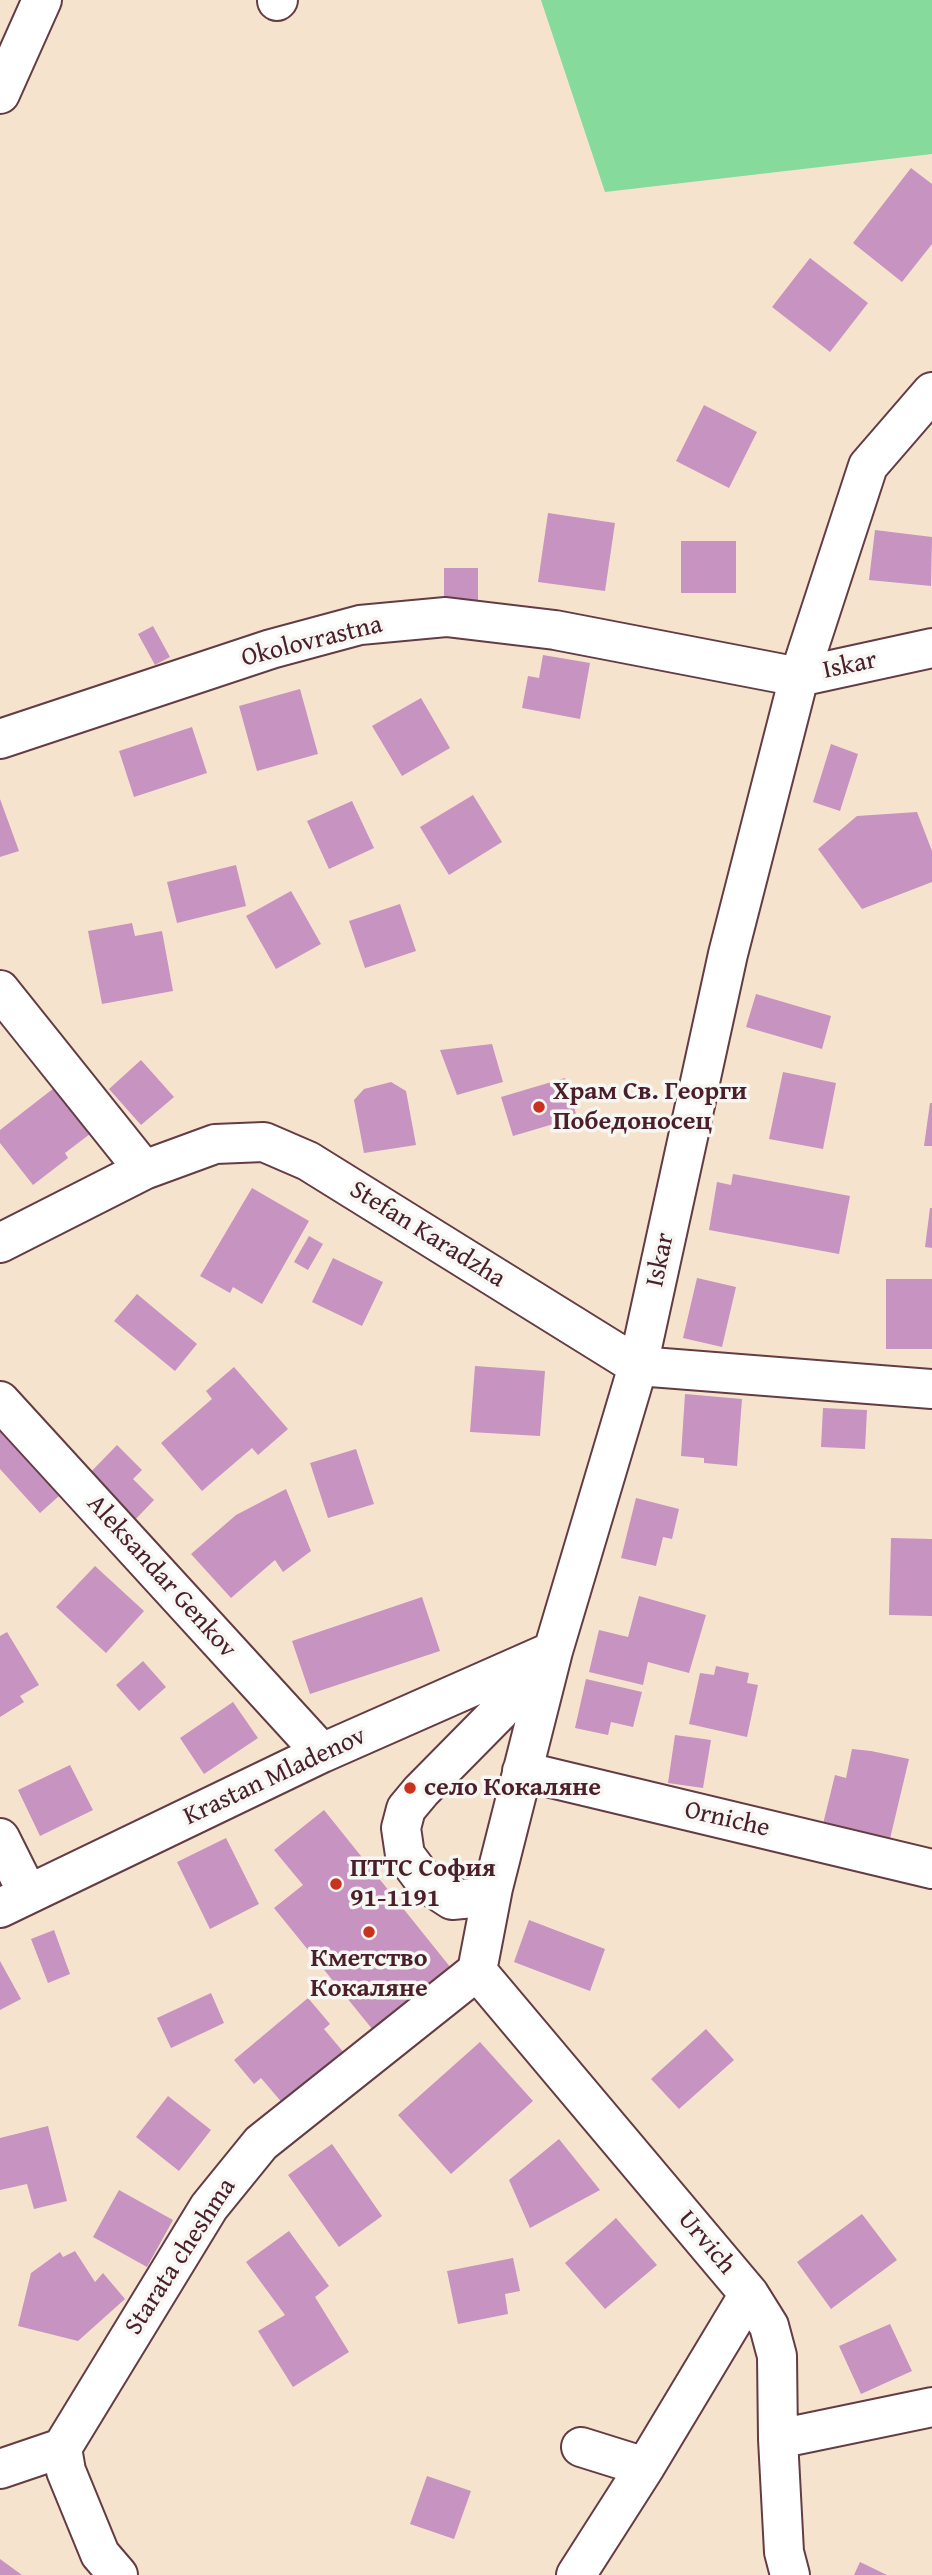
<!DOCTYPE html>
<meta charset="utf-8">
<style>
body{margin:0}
canvas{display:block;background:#f5e3ce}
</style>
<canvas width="932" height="2575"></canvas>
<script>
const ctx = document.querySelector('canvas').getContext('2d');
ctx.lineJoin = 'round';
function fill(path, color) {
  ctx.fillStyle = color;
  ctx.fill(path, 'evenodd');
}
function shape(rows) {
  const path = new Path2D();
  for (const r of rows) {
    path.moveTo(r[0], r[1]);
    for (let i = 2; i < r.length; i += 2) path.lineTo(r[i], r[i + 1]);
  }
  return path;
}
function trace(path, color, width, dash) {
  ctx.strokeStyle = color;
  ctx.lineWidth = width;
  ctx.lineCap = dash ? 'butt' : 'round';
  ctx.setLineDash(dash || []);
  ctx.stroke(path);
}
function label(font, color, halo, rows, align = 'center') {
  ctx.font = font + ' "Gentium Book Plus",serif';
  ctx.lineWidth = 7;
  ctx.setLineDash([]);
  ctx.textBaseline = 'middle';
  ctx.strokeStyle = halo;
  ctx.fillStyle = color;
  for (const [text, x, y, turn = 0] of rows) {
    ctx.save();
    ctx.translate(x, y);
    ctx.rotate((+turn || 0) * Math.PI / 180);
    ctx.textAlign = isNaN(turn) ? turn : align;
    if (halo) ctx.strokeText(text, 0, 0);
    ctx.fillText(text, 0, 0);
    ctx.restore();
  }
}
fill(shape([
 [541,0,932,0,932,154,605,192]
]), '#86da9c');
fill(shape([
 [911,168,932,184,932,244,902,282,853,243],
 [810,258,868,303,830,352,772,307],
 [704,405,757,432,729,488,676,461],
 [548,513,615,523,605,591,538,582],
 [875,530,932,537,931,586,869,580],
 [681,541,736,541,736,593,681,593],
 [444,568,478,568,478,603,444,603],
 [153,626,170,657,155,665,138,634],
 [543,655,590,663,580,719,522,708,528,676,539,678],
 [300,689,318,754,257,771,239,706],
 [421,698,450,748,402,776,372,726],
 [192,727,207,773,134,797,119,751],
 [831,744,858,754,840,811,813,802],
 [473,795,502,842,449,875,420,827],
 [0,799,19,851,0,857],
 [352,801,374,848,329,869,307,821],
 [917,812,932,851,932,882,862,909,818,849,857,816],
 [236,865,246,906,177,923,167,882],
 [291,891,321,944,276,969,246,916],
 [400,904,416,951,365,968,349,921],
 [132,923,135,936,162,931,173,991,102,1004,88,931],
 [756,994,831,1016,822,1049,746,1027],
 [492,1044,503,1082,457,1095,440,1050],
 [141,1060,174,1097,141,1125,109,1089],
 [783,1072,836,1083,823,1149,769,1139],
 [565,1078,577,1117,513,1136,501,1097],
 [391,1082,406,1091,416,1145,364,1153,354,1100,364,1089],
 [54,1088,90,1134,65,1153,68,1158,33,1185,0,1143,0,1130],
 [930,1103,932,1103,932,1146,924,1146],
 [733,1174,850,1196,839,1254,709,1230,717,1182,731,1185],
 [252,1188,309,1221,262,1304,233,1287,230,1293,200,1276],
 [930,1208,932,1208,932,1248,925,1247],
 [309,1236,323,1244,308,1270,294,1262],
 [333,1258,383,1282,362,1326,312,1302],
 [697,1278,736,1287,722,1347,683,1338],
 [886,1279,932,1279,932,1349,886,1349],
 [137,1294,197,1344,175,1371,114,1321],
 [475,1366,545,1371,540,1436,470,1432],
 [234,1367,288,1429,258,1455,252,1448,202,1491,161,1443,212,1399,206,1391],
 [685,1394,742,1399,737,1466,704,1463,704,1458,681,1456],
 [823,1408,867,1410,865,1449,821,1447],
 [0,1431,59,1496,40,1513,0,1469],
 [117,1445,142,1470,133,1479,154,1500,131,1524,84,1479],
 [356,1449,374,1504,328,1518,310,1463],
 [286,1489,311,1551,283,1572,275,1560,231,1598,191,1554,236,1515],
 [636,1498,679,1509,672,1539,663,1537,656,1566,621,1558],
 [891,1538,932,1539,932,1616,889,1615],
 [95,1566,144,1611,106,1653,56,1607],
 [639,1596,706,1615,689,1673,648,1662,643,1685,589,1672,599,1630,628,1637],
 [422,1597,440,1651,310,1694,292,1641],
 [7,1632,39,1685,20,1696,24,1702,0,1717,0,1636],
 [143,1661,166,1687,139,1711,116,1685],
 [716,1666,749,1673,747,1683,758,1685,747,1737,689,1724,700,1673,714,1675],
 [586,1679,642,1692,633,1727,611,1722,608,1735,575,1728],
 [233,1702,258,1738,204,1774,180,1738],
 [675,1735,711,1740,703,1788,668,1783],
 [852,1749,871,1751,909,1759,889,1843,823,1824,835,1775,846,1778],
 [70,1765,93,1810,40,1836,18,1790],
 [324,1810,455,1973,377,2035,274,1908,303,1885,274,1850],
 [226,1838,259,1904,210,1929,177,1862],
 [529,1920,605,1949,590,1991,514,1962],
 [54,1930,70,1974,48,1983,31,1939],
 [0,1961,21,1999,0,2010],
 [211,1993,224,2023,171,2048,157,2018],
 [308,1998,330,2024,324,2029,345,2054,284,2105,261,2078,254,2084,234,2060],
 [706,2029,734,2060,679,2109,651,2079],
 [480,2042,533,2101,451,2174,398,2115],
 [168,2096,211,2130,179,2171,136,2137],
 [48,2126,67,2201,34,2209,27,2184,0,2190,0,2138],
 [559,2139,600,2190,530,2228,509,2180],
 [332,2144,382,2216,339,2247,288,2175],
 [119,2190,173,2220,147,2267,93,2237],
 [862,2214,897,2260,831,2309,797,2262],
 [616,2218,657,2265,605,2309,565,2263],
 [289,2231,329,2286,315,2297,349,2352,293,2387,258,2331,285,2315,246,2262],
 [75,2251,95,2282,103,2273,125,2299,78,2341,18,2326,31,2273,60,2252,63,2257],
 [513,2258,520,2291,505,2294,508,2314,458,2324,447,2271],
 [890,2324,912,2371,861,2394,839,2346],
 [427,2476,471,2491,454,2539,410,2524],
 [0,2559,22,2575,0,2575],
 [860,2562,887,2575,854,2575]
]), '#c793c1');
const minor = shape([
 [277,1,278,0],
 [0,94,42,0],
 [0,739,271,649,360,625,446,617,555,630,799,677,932,648],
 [0,990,144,1170],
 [0,1243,144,1170,215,1144,264,1142,308,1161,638,1366,932,1389],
 [0,1401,322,1753],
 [522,1771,932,1869],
 [0,1838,28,1894],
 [493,1888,473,1898,452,1900,426,1883,405,1855,401,1828,406,1809,421,1791,499,1712,545,1660],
 [0,1908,322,1753,553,1651],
 [477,1971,493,1888,553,1651,638,1366,728,954,799,677,868,466,932,392],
 [477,1971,749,2294,769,2326,777,2356,778,2439,784,2552,790,2575],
 [778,2439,932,2407],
 [581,2447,645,2467],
 [62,2448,66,2471,100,2554,118,2575],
 [0,2469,62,2448,209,2207,261,2143,477,1971],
 [576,2575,645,2467,749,2294]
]);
trace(minor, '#643c43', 42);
trace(minor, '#fff', 38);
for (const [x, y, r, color] of [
 [539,1107,7,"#c8321e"],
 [410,1788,7,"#c8321e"],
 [336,1884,7,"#c8321e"],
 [369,1932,7,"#c8321e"]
]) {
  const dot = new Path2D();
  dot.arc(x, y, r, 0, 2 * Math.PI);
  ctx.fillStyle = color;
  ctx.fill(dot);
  trace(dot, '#f6f6f2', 2.5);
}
label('26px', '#4a1f2b', '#f6f6f2', [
 ["Okolovrastna",312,642,-14],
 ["Iskar",850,666,-12],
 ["Stefan Karadzha",427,1235,32],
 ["Iskar",661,1260,-78],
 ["Aleksandar Genkov",161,1577,48],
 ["Krastan Mladenov",275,1777,-25],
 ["Orniche",727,1820,13],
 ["Urvich",706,2243,50],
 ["Starata cheshma",181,2257,-57]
]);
label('bold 26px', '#4a1f2b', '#f6f6f2', [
 ["Храм Св. Георги",553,1092],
 ["Победоносец",553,1122],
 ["село Кокаляне",424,1788],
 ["ПТТС София",350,1869],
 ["91-1191",350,1899],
 ["Кметство",369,1959,"center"],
 ["Кокаляне",369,1989,"center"]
], 'left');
</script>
